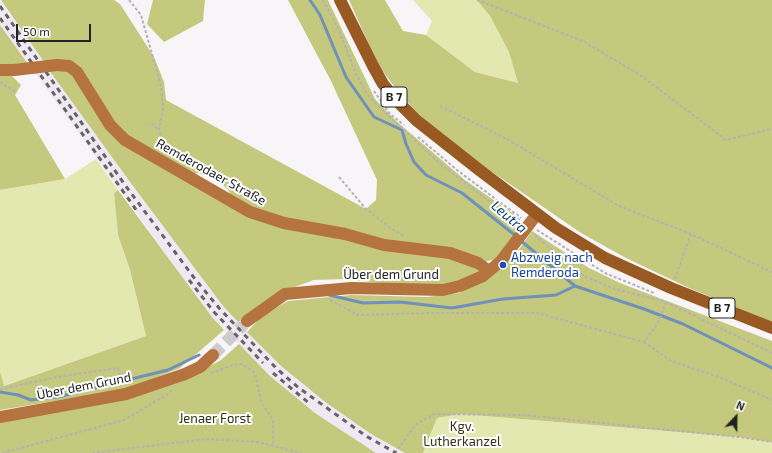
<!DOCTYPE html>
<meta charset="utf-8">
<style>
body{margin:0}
#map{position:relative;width:772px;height:453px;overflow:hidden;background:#f8f5f8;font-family:"Exo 2",sans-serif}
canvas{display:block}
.north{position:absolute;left:716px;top:397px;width:40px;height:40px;-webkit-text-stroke:3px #fff;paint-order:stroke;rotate:22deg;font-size:11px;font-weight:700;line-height:16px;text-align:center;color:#232223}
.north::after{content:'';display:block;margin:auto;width:14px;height:18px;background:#232223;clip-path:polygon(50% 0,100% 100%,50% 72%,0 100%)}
.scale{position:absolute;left:16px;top:24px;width:75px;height:18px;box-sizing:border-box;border:2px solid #232223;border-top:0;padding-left:5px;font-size:12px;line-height:14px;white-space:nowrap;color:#232223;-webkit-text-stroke:3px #fff;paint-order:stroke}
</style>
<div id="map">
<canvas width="772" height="453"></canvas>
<div class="north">N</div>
<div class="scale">50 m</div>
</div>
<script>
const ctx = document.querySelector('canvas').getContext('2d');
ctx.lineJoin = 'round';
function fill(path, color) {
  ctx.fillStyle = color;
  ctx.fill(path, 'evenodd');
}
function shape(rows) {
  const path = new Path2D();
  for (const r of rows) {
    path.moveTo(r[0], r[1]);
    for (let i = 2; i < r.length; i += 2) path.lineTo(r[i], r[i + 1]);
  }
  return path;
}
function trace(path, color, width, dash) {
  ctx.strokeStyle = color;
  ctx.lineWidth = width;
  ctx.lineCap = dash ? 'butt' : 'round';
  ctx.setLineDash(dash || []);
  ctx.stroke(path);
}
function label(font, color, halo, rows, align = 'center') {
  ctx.font = font + ' "Exo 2",sans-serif';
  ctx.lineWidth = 4;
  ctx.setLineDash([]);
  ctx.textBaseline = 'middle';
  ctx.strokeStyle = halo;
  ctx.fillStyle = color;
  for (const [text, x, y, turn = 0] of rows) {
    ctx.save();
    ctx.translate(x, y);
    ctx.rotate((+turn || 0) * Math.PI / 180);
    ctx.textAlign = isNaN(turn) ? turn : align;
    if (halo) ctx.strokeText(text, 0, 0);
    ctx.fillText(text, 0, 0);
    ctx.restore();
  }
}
fill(shape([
 [0,0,130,182,223,306,280,365,371,434,405,453,376,453,315,413,270,376,212,317,0,25]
]), '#f0e8f2');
fill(shape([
 [413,0,477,0,479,2,490,16,509,52,518,83,475,72,426,35,432,21],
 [96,159,118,190,114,193,118,235,130,270,146,336,3,386,0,372,0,190,65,179],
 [460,414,739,437,772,442,772,453,423,453,437,418]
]), '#e3e8b1');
fill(shape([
 [1,0,114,0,120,4,154,57,164,82,166,100,366,209,376,200,377,180,331,81,288,0,328,0,375,99,395,120,465,180,515,215,522,223,515,237,496,259,484,262,301,225,235,201,228,190,219,181,199,173,190,174,126,139,84,76,44,62],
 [153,0,205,0,203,21,164,42,147,24],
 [349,0,385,0,403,31,426,35,475,72,518,83,509,52,490,16,477,0,772,0,772,322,689,288,626,258,581,233,469,156,416,112,396,89,377,63],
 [0,25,28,64,0,67],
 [68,69,108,126,241,208,467,260,479,271,478,273,447,285,407,286,346,279,314,280,289,289,270,301,240,324,223,306,130,182,49,70],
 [0,73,9,73,21,85,15,95,65,179,0,190],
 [118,190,212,317,224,330,180,368,127,389,0,410,0,372,4,386,146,336,130,270,118,235,114,193],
 [532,231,589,268,620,283,772,341,772,442,739,437,460,414,437,418,423,453,405,453,371,434,324,401,280,365,247,332,262,316,288,301,351,295,427,297,459,293,492,276,513,258],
 [239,344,270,376,315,413,376,453,0,453,0,422,188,378,221,360]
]), '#c4c97d');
trace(shape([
 [310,0,320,15,346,77,374,117,402,130,406,144,414,162,426,175,462,193,516,236],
 [520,240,575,286,644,309,683,324,772,368],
 [329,295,363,303,400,302,452,308,503,299,556,295,575,286],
 [0,392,18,395,31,400,58,397,168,370,199,355]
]), '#6f91ba', 3);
trace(shape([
 [213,355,247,321]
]), '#cdcbcd', 12, [12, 6]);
trace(shape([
 [129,0,141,15,161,86,163,108,159,130,162,140,168,149,178,157],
 [323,0,337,26,356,74,369,97,439,163,505,213,520,220],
 [477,0,583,41,640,75,726,140,772,129],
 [0,82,17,93],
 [374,91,390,114,404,125],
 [440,106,507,139,619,206,691,234],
 [151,123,159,130],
 [418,137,457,170,521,218],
 [339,177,366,209,390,228,404,236],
 [537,230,605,273,654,293],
 [535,235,572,268,586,277,615,289,666,302,772,353],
 [675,279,691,234,772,272],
 [330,300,358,315,431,313,537,313,644,342,658,323,666,302],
 [644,342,671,361,719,377,772,400],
 [211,373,233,365,242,364,255,373,261,402,273,420,273,445],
 [0,389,63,376,118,368,123,384],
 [2,453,124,420,168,394,171,390],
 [92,453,207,439,258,442,301,453],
 [395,453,415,425,434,414,523,415,739,437,772,442]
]), '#b5b2b5', 2, [3, 2]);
trace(shape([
 [57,65,69,66,77,72,110,125,125,140,250,212,284,223,345,234,384,245,450,253,478,263,489,271],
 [0,70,14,70],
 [247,321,285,294,351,288,443,290,460,286,483,276,501,261,537,214],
 [0,417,126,394,185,374,200,367,213,355]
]), '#b5733f', 12);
trace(shape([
 [340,0,373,66,383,84,399,103,416,120,478,169,556,228,605,258,671,288,772,328]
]), '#995922', 12);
trace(shape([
 [0,6,125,185,195,279,219,308,277,369,299,388,366,436,396,453],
 [0,18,137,211],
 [189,280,214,312,263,363],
 [273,373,310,404]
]), '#656465', 3, [5, 5]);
trace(shape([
 [14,70,57,65]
]), '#b5733f', 12);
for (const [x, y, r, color] of [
 [503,265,4,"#1a4fb4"]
]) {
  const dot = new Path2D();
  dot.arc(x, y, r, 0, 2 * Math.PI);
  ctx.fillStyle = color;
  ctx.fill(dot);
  trace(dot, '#fff', 1.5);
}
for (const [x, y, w] of [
 [394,97,26],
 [722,308,26]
]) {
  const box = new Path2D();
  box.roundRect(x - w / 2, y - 10, w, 20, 3);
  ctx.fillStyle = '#fff';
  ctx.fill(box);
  trace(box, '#232223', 1);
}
label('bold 12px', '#232223', null, [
 ["B 7",394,97],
 ["B 7",722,308]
]);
label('13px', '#232223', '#fff', [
 ["Remderodaer Straße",211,172,29],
 ["Über dem Grund",391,275],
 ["Über dem Grund",84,386,-11]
]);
label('13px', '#164399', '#fff', [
 ["Abzweig nach",511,258],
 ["Remderoda",511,273]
], 'left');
label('13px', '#303211', '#fff', [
 ["Jenaer Forst",215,419],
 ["Kgv.",462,427],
 ["Lutherkanzel",462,442]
]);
label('italic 14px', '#0c3f73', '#fff', [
 ["Leutra",509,217,40]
]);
</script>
